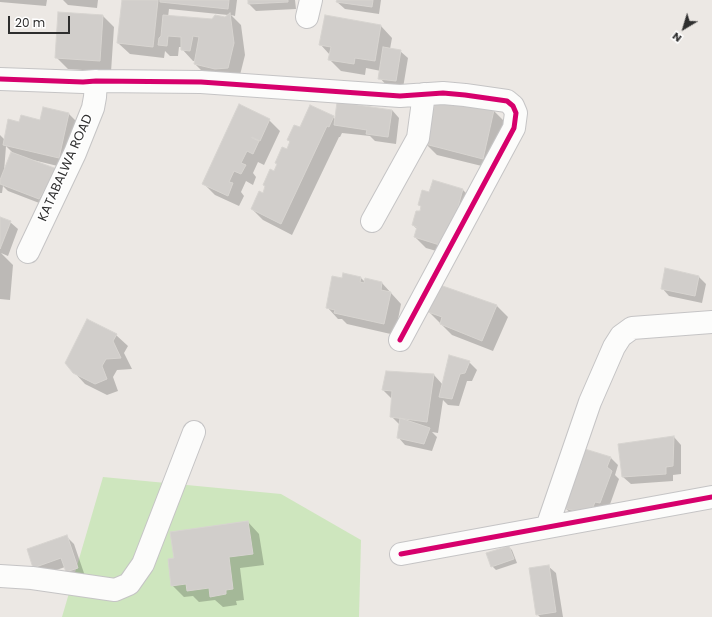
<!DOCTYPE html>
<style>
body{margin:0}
#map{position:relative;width:712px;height:617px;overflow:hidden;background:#ece8e4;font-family:Poppins,sans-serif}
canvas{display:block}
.north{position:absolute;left:664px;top:8px;width:40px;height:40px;-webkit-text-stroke:3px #fff;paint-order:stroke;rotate:218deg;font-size:11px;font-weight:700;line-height:16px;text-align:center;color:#2e2e2e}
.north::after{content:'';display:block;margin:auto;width:14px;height:18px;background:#2e2e2e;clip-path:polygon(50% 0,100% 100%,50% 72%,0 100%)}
.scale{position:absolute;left:8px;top:16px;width:62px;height:18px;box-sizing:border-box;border:2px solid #2e2e2e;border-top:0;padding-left:5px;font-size:12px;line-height:14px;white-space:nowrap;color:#2e2e2e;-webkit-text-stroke:3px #fff;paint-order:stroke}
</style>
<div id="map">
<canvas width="712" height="617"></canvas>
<div class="north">N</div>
<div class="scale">20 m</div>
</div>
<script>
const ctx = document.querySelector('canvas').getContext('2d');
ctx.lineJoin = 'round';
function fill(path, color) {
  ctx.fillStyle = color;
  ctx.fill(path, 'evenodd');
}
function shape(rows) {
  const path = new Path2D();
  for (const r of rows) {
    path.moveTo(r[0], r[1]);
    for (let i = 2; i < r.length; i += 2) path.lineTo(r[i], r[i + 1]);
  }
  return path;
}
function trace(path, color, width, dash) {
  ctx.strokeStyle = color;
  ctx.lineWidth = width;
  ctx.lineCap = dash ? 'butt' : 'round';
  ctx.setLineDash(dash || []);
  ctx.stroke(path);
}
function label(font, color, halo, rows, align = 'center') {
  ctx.font = font + ' Poppins,sans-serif';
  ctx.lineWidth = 3;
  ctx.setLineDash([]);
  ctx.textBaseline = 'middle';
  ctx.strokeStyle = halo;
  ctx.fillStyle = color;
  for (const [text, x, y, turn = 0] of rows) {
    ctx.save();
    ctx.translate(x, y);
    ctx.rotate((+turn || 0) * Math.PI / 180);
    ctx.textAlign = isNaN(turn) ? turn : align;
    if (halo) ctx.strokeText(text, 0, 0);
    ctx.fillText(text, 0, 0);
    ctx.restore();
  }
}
fill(shape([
 [103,477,281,494,361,540,359,617,62,617]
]), '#cee6be');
fill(shape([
 [0,0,47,0,46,6,0,2],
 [63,0,98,0,97,8,68,5],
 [123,0,237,0,235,16,231,15,241,25,245,55,239,79,206,75,195,64,195,61,193,61,182,49,182,47,179,47,178,56,170,56,165,51,164,58,130,54,118,43],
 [169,9,228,15,225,18,212,20,168,17],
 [249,0,295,0,296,9,256,11,249,4],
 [338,0,381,0,379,14,345,9,337,2],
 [103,16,114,27,111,72,68,69,56,57],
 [325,16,381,26,392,38,390,49,400,51,408,58,403,88,387,86,380,78,381,71,366,68,365,75,341,71,329,59,330,55,320,44],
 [438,97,494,111,505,122,494,169,437,155,426,144],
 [43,108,69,114,80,125,70,169,33,160,33,161,57,170,47,206,8,191,3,186,2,193,0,193,0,135,5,140,20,123,40,121],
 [6,146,12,152,4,172],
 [392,110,399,118,396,144,375,141,370,136,342,133,340,137,339,137,292,235,263,220,252,209,263,194,266,187,264,185,275,172,287,151,291,143,288,140,300,129,333,117,336,120],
 [269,120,280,131,264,165,258,162,253,173,256,177,253,185,246,181,241,192,244,196,239,206,215,195,204,184],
 [463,190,474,201,457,257,426,248,415,237,417,229,413,225,420,213,422,207,419,205,430,193],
 [0,218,10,222,18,229,8,256,1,253,13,265,10,300,0,299],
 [699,277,706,284,702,303,669,296,662,288],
 [361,278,365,282,382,283,401,304,395,335,347,324,342,319,338,319,327,307],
 [438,285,497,306,508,317,493,351,452,335,429,312],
 [116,335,128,346,124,353,132,369,117,370,113,377,118,391,107,395,85,384,74,372],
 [469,362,477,370,472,381,467,381,459,406,448,405,443,400,438,433,432,432,437,437,432,451,405,445,398,437,400,425,391,416,392,399,383,390,434,375,443,385],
 [674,437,681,445,681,474,673,475,673,481,631,484,623,477],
 [611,458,618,465,615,475,619,479,608,510,573,515,565,508],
 [248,522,259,534,264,565,240,568,244,600,236,601,237,605,223,607,215,600,199,602,193,596,184,597,172,585,175,558],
 [67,537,74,544,85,576,74,579,67,572,65,567,42,575,34,567],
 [509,547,512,550,517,563,496,570,492,566],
 [548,566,556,573,563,617,540,617,537,614]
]), '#0003');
const building = shape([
 [122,0,158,0,153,47,117,43,122,0],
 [160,0,229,0,228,9,160,2,160,0],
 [248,0,288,0,288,2,248,4,248,0],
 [337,0,373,0,372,7,336,2,337,0],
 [58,12,103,15,100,61,55,58,58,12],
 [230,13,234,43,228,68,215,69,194,64,199,37,193,36,190,51,181,50,181,37,168,36,167,46,158,45,159,38,161,36,163,15,212,19,215,15,225,17,230,13],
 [325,15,381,25,375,61,355,58,354,64,328,60,331,47,319,45,325,15],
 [383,47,401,50,396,81,378,79,383,47],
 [437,95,494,110,483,159,425,144,437,95],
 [337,102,392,110,388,137,366,134,367,130,334,125,337,102],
 [239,104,270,119,260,141,252,137,252,138,259,141,253,154,247,151,241,163,246,165,241,174,234,171,229,182,233,183,228,196,202,184,239,104],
 [310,105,334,116,329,127,327,126,281,224,251,209,259,191,263,193,265,186,263,185,270,169,274,171,277,164,275,163,282,147,287,149,290,141,287,140,294,125,300,127,310,105],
 [43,107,69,113,59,158,3,145,8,119,19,122,21,115,40,120,43,107],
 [11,152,57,169,39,199,0,184,0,180,11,152],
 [433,180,463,189,458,207,461,208,446,247,414,237,417,227,412,225,416,211,420,211,421,206,418,205,422,190,429,192,433,180],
 [0,217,11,221,0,249,0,217],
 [665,268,699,276,695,296,661,289,665,268],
 [343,273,361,277,360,282,364,283,365,278,382,282,381,290,391,292,384,324,334,313,335,310,326,308,332,276,342,278,343,273],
 [437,284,497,305,482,341,440,324,442,317,428,312,437,284],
 [87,319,117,334,113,341,121,358,106,359,102,366,107,379,95,384,73,373,65,363,87,319],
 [449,355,470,361,465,373,460,374,452,399,439,397,449,355],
 [386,371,434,374,427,422,390,417,392,391,382,390,386,371],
 [400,418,430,428,424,444,397,438,400,418],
 [674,436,673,466,666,467,666,474,622,477,618,444,674,436],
 [585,449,611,457,607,467,612,471,600,503,595,502,590,515,564,508,585,449],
 [248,521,253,554,229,557,233,589,226,590,226,594,210,597,209,588,187,591,186,584,171,586,168,559,174,558,170,532,248,521],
 [67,535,78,568,66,572,61,558,33,568,27,549,67,535],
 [509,546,514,559,491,567,486,553,509,546],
 [549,565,556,612,536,615,529,568,549,565]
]);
fill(building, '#d1cecb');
trace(building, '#d7d4d0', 1);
const street = shape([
 [307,17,311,0],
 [0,79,83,82,96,81,201,82,400,96,443,93,465,95,507,101,513,106,516,113,514,128,400,340],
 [372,221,418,138,424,94],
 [28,252,75,153,93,108,95,97,96,81],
 [547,527,590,402,614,347,621,336,632,328,712,322],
 [401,554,712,497],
 [0,576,32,578,115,590,129,584,143,564,194,432]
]);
trace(street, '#c5c4c5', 24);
trace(street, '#fcfcfb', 22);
trace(shape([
 [0,79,83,82,96,81,201,82,400,96,443,93,465,95,507,101,513,106,516,113,514,128,400,340],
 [401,554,712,497]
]), '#d6006c', 5);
label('13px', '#2e2e2e', '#fff', [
 ["KATABALWA ROAD",66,168,-66]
]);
</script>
